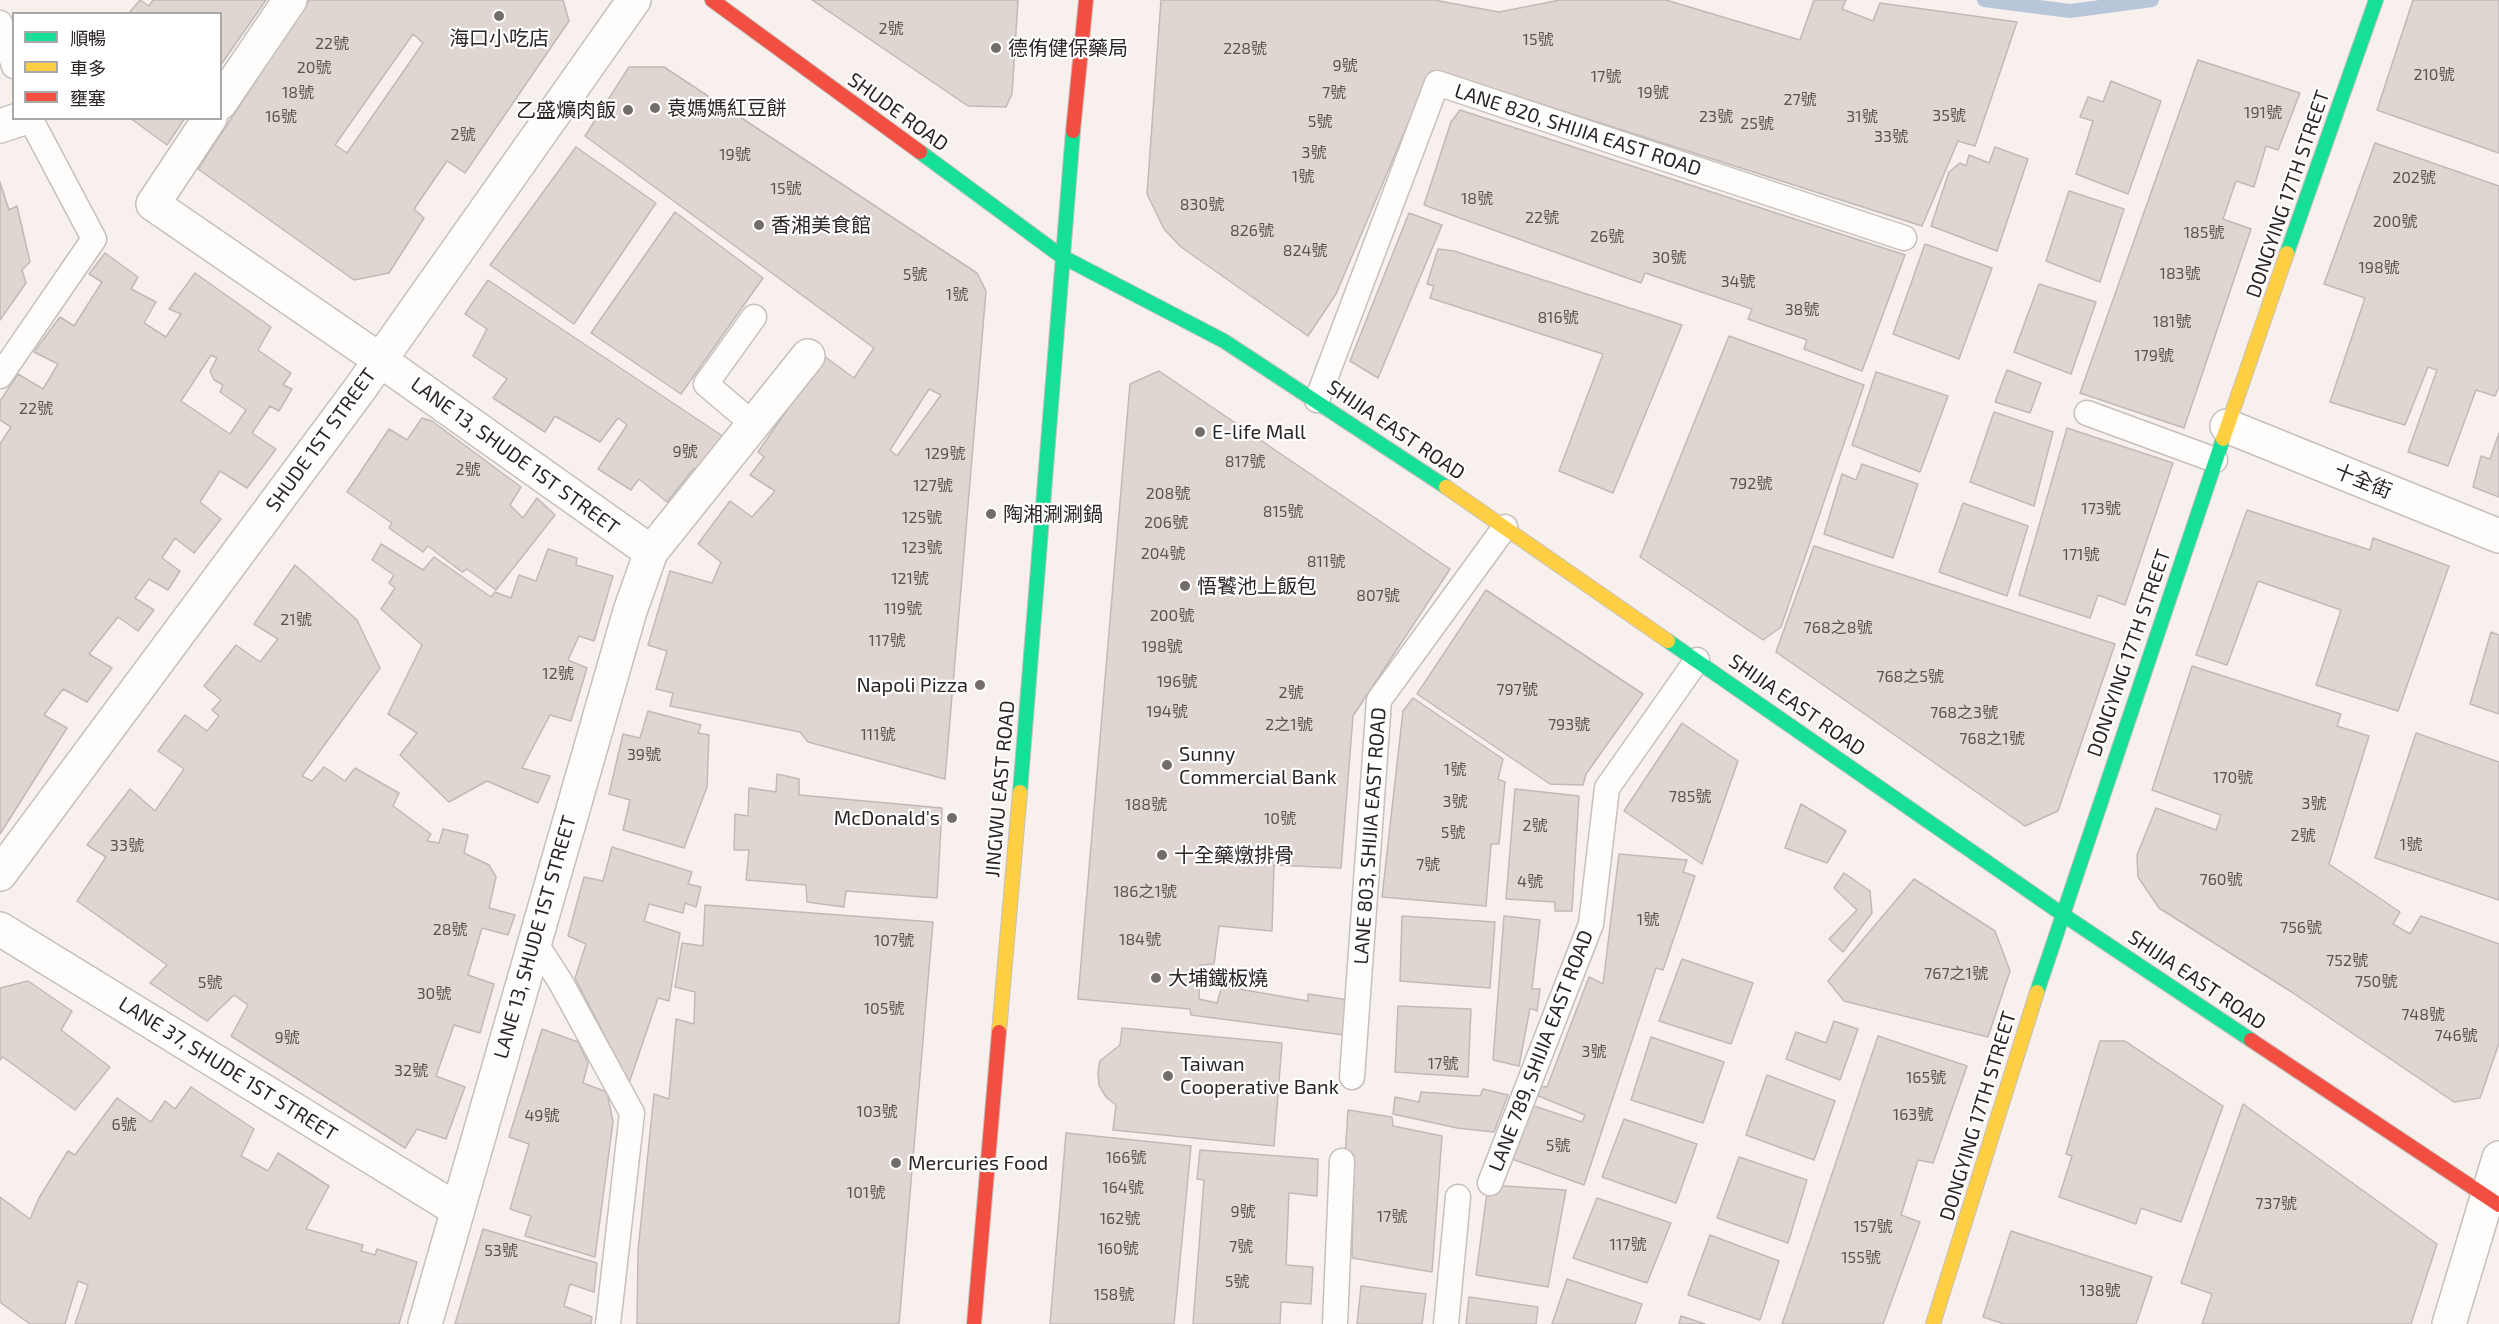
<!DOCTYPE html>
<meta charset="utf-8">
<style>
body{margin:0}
#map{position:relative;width:2499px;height:1324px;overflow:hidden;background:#f8f0ec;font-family:"Exo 2","Noto Sans TC",sans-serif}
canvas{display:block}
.legend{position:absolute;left:12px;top:12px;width:210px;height:108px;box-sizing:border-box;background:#fff;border:2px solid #aaa8a7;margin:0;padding:8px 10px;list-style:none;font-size:18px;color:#2b2523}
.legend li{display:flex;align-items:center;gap:12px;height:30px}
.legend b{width:30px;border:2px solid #aaa8a7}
</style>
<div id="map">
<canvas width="2499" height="1324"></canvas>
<ul class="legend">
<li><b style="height:8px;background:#16e098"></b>順暢</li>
<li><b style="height:8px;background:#ffcf43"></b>車多</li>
<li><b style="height:8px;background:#f24e42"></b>壅塞</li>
</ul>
</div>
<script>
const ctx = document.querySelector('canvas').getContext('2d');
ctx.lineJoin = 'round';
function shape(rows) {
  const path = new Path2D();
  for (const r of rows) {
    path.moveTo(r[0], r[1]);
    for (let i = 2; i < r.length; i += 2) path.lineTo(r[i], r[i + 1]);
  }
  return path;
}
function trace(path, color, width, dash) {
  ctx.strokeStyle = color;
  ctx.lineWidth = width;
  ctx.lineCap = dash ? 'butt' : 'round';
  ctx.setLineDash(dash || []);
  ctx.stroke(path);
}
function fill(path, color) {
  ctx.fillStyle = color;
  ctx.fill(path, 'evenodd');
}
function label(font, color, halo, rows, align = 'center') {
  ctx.font = font + ' "Exo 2","Noto Sans TC",sans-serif';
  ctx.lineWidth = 4.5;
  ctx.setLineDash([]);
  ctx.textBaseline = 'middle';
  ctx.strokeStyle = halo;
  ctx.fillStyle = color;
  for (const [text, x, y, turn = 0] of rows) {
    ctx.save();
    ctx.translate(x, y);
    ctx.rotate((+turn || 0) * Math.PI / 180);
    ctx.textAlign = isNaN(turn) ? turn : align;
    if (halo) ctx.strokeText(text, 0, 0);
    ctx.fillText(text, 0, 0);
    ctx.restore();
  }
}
trace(shape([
 [1984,0,2070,11,2152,0]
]), '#b7c7d9', 14);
const building = shape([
 [140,0,149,6,153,0,266,0,220,66,220,14,128,14,140,0],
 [309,0,563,0,569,21,465,173,447,161,414,209,424,218,389,273,354,280,198,169,309,0],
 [413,34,423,43,347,153,335,145,413,34],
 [812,0,1018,0,1012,94,1006,107,968,106,812,0],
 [1161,0,1434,0,1499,12,1560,0,1666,0,1800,40,1814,0,1846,0,1842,9,1873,21,1880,3,2017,22,1975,146,1958,141,1922,226,1441,72,1429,74,1336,294,1308,336,1181,247,1164,229,1147,194,1161,0],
 [2413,0,2499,0,2499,153,2377,110,2413,0],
 [2198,60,2300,93,2278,150,2266,146,2254,187,2236,181,2223,219,2251,229,2184,428,2080,393,2198,60],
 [629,67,664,67,977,273,986,291,945,779,808,742,800,732,670,706,673,693,656,689,667,651,648,645,670,571,712,583,721,562,698,544,730,501,752,517,775,491,750,475,764,457,758,452,824,356,854,378,874,348,585,136,629,67],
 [929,389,941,395,897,456,890,450,929,389],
 [2111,81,2161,101,2128,194,2076,174,2093,121,2080,117,2088,97,2103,102,2111,81],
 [1460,110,1905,255,1862,371,1804,349,1807,340,1748,319,1752,309,1645,273,1641,283,1424,205,1451,122,1460,110],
 [130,118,185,118,167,145,130,118],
 [2375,143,2499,186,2499,387,2495,396,2476,390,2448,466,2408,452,2437,370,2428,367,2405,425,2330,402,2365,298,2324,284,2375,143],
 [576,147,656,203,574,324,490,265,576,147],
 [1995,147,2028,159,1997,251,1931,226,1949,172,1960,163,1966,166,1969,155,1989,163,1995,147],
 [0,182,9,210,17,206,30,262,22,270,26,283,0,320,0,182],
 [2069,191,2124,209,2100,282,2046,261,2069,191],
 [675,212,763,278,681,394,591,333,675,212],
 [1409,213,1442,225,1378,378,1350,361,1409,213],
 [1925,244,1992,268,1959,359,1893,334,1925,244],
 [1438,249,1454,251,1682,325,1613,493,1559,471,1603,354,1430,298,1434,286,1427,284,1438,249],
 [105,253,138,277,131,289,156,302,144,323,166,337,181,314,169,309,195,273,271,327,258,350,291,373,283,385,292,389,279,411,270,406,252,433,276,449,247,488,220,471,200,502,221,519,194,553,175,538,162,558,180,571,168,590,149,579,135,598,154,610,138,631,118,617,89,654,112,668,87,702,63,689,44,715,67,728,0,834,0,444,11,427,0,420,0,401,18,374,43,389,58,364,34,352,60,317,74,326,102,282,89,274,105,253],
 [211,355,217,358,210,371,214,380,223,385,220,392,246,410,230,434,181,401,211,355],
 [488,280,727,439,700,475,694,468,667,502,639,479,631,490,598,469,627,425,618,418,600,442,555,416,545,432,493,398,507,379,473,356,487,329,465,314,488,280],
 [2039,284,2096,302,2071,374,2014,352,2039,284],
 [1729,336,1864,385,1781,627,1763,640,1640,557,1729,336],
 [2007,370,2041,383,2030,413,1995,402,2007,370],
 [1159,371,1450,569,1353,716,1341,868,1274,865,1272,931,1219,926,1214,964,1200,965,1199,999,1217,1003,1222,986,1308,1001,1308,994,1349,1000,1344,1035,1191,1015,1190,1009,1078,999,1130,384,1159,371],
 [1876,372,1948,396,1920,472,1852,445,1876,372],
 [1994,412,2053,432,2034,506,1970,482,1994,412],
 [422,418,432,421,521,487,510,505,523,518,537,498,555,515,496,590,467,569,462,572,428,546,423,552,389,528,392,523,347,492,389,429,407,440,422,418],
 [2067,428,2173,463,2125,605,2098,595,2090,618,2019,595,2067,428],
 [2499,433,2499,497,2473,487,2481,456,2490,459,2499,433],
 [1862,464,1918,484,1893,558,1824,534,1842,474,1856,480,1862,464],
 [1963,503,2028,526,2007,596,1939,572,1963,503],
 [2247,510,2370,550,2373,538,2449,566,2398,711,2316,685,2341,610,2258,581,2227,665,2196,655,2247,510],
 [381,544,423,570,434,557,491,597,495,592,511,598,519,575,536,581,548,549,577,558,576,565,613,576,594,641,579,636,568,660,587,668,571,721,550,715,522,768,550,776,538,803,487,781,449,802,400,755,417,733,388,714,422,645,381,609,395,588,389,583,394,575,372,560,381,544],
 [1814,546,2115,644,2058,811,2025,826,1776,652,1814,546],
 [295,565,357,620,380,668,302,776,312,781,324,767,345,781,355,768,399,793,393,806,431,834,427,841,439,843,443,829,468,835,464,853,489,865,496,877,489,908,515,915,508,935,482,928,468,975,494,984,480,1033,454,1025,436,1076,465,1087,446,1139,417,1129,405,1148,231,1036,248,1005,234,995,207,1021,150,983,167,965,77,901,106,857,87,845,130,789,155,811,184,769,158,751,185,715,207,731,219,716,212,710,221,700,204,686,236,645,260,662,278,639,254,624,295,565],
 [1486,590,1643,694,1586,774,1583,785,1550,784,1417,694,1486,590],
 [2491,632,2499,635,2499,714,2470,704,2491,632],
 [2192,666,2341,714,2337,726,2369,736,2329,864,2400,912,2393,924,2410,934,2421,916,2499,944,2499,1043,2480,1098,2454,1102,2290,991,2159,908,2138,877,2137,855,2156,808,2216,830,2221,815,2152,790,2192,666],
 [1413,698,1503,759,1498,779,1505,782,1499,844,1491,844,1486,906,1382,897,1403,711,1413,698],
 [648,711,701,725,698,733,709,735,707,787,684,848,623,830,630,800,609,794,623,734,640,738,648,711],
 [1682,723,1738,761,1702,864,1624,811,1682,723],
 [2416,733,2499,762,2499,900,2375,858,2416,733],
 [777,774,799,779,799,795,942,808,937,898,846,891,844,907,807,902,806,885,746,880,749,850,734,850,735,814,748,816,749,788,776,792,777,774],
 [1515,789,1579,796,1572,911,1555,911,1555,902,1506,899,1515,789],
 [1801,804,1846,831,1827,863,1785,848,1801,804],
 [612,847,692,872,688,884,701,887,696,907,685,903,683,913,649,904,644,921,680,933,669,1001,658,998,629,1083,575,978,586,944,568,936,584,877,603,881,612,847],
 [1619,854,1687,860,1683,872,1695,876,1663,970,1656,968,1584,1185,1512,1159,1531,1105,1582,1122,1585,1115,1536,1095,1539,1086,1547,1087,1589,977,1603,984,1619,854],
 [1844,873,1870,891,1872,913,1843,952,1829,939,1857,910,1834,888,1844,873],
 [1914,879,1995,931,2010,971,1988,1037,1844,1001,1828,981,1914,879],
 [705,905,933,922,899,1324,637,1324,638,1251,654,1094,669,1099,676,1019,694,1024,695,992,675,987,682,943,703,946,705,905],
 [1402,916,1495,922,1490,988,1400,981,1402,916],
 [1504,916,1540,920,1532,989,1540,989,1537,1011,1530,1008,1519,1066,1493,1060,1504,916],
 [1682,959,1753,983,1731,1044,1659,1021,1682,959],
 [28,981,72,1011,61,1030,110,1067,75,1110,3,1057,0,1060,0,988,28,981],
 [1398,1006,1471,1009,1468,1077,1395,1072,1398,1006],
 [1834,1021,1858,1029,1840,1080,1786,1059,1796,1032,1826,1043,1834,1021],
 [1122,1028,1282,1043,1274,1146,1113,1130,1116,1105,1106,1097,1099,1085,1098,1072,1100,1061,1120,1045,1122,1028],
 [542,1029,578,1042,588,1063,583,1083,607,1092,613,1122,595,1257,525,1236,531,1216,510,1209,529,1144,509,1137,542,1029],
 [1878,1036,1967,1066,1933,1163,1918,1160,1901,1215,1920,1222,1883,1324,1782,1324,1878,1036],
 [1651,1037,1724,1062,1703,1123,1631,1100,1651,1037],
 [2100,1041,2125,1041,2223,1106,2181,1222,2141,1208,2136,1224,2059,1197,2072,1156,2066,1154,2100,1041],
 [1767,1075,1835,1101,1814,1160,1746,1135,1767,1075],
 [191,1087,254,1129,241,1156,268,1171,278,1153,329,1186,306,1229,363,1245,361,1251,375,1255,377,1249,417,1262,399,1324,75,1324,88,1285,78,1281,65,1324,30,1324,0,1302,0,1197,30,1219,39,1198,68,1151,75,1155,117,1098,151,1122,165,1101,175,1109,191,1087],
 [1483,1089,1508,1095,1494,1132,1457,1128,1393,1114,1395,1097,1419,1102,1421,1092,1480,1096,1483,1089],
 [2243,1104,2437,1244,2411,1324,2202,1324,2212,1294,2181,1283,2243,1104],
 [1348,1110,1392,1117,1393,1126,1442,1136,1432,1272,1352,1258,1354,1157,1345,1157,1348,1110],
 [1624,1119,1697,1144,1676,1203,1602,1177,1624,1119],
 [1066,1133,1191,1146,1174,1324,1050,1324,1066,1133],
 [1200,1150,1318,1159,1317,1196,1289,1193,1286,1265,1313,1267,1311,1304,1281,1302,1280,1324,1193,1324,1204,1180,1197,1179,1200,1150],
 [1739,1157,1807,1180,1788,1243,1717,1218,1739,1157],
 [1488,1185,1566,1190,1548,1287,1476,1275,1488,1185],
 [1597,1198,1671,1223,1647,1283,1573,1258,1597,1198],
 [483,1229,597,1263,594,1292,570,1284,564,1306,592,1317,591,1324,455,1324,483,1229],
 [2011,1231,2152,1277,2136,1324,2004,1324,1983,1317,2011,1231],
 [1710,1235,1779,1261,1760,1320,1688,1295,1710,1235],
 [1567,1279,1642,1304,1635,1324,1552,1324,1567,1279],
 [1361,1286,1426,1294,1422,1324,1357,1324,1361,1286],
 [1469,1297,1538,1307,1536,1324,1466,1324,1469,1297],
 [1681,1316,1705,1324,1679,1324,1681,1316]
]);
fill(building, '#e0d6d1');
trace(building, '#c0bab7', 1.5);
const lane = shape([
 [0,23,14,66],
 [0,376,94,239,30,118],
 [1317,400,1437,83,1904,238],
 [2087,413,2215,460],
 [753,424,706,384,754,317],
 [534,941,560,981,632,1113,608,1324],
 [1352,1077,1379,700,1505,527],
 [1490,1183,1591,924,1607,788,1697,660],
 [1335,1324,1342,1161],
 [1446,1324,1458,1197]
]);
const street = shape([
 [220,103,290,0],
 [210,118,153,204,380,360,651,552],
 [0,126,24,118],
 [2227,426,2499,536],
 [0,874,359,390,634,0],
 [0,929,456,1209],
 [425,1324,630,611,651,552,808,356],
 [2449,1324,2499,1158]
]);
const fast = shape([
 [920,152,1061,256,1224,341,1446,487],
 [2287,253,2376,0],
 [1668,641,2062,914,2251,1040],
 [1020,792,1073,131],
 [2037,992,2223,439]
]);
const slow = shape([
 [2223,439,2287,253],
 [1446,487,1668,641],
 [999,1032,1020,792],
 [1933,1324,2037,992]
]);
const jam = shape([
 [712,0,920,152],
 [1073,131,1086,0],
 [2251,1040,2499,1205],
 [974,1324,999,1032]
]);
trace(lane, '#c6c0bc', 27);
trace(street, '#c6c0bc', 36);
trace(fast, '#c6c0bc', 16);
trace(slow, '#c6c0bc', 16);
trace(jam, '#c6c0bc', 16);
trace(lane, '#fefdfc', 24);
trace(street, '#fefdfc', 33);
trace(fast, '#16e098', 14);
trace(slow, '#ffcf43', 14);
trace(jam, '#f24e42', 14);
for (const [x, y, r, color] of [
 [499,16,6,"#736c69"],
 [996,48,6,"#736c69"],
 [655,108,6,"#736c69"],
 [628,110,6,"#736c69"],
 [759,225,6,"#736c69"],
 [1200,432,6,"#736c69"],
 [991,514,6,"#736c69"],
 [1185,586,6,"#736c69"],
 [980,685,6,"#736c69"],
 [1167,765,6,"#736c69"],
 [952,818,6,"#736c69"],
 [1162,855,6,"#736c69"],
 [1156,978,6,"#736c69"],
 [1168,1076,6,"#736c69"],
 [896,1163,6,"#736c69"]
]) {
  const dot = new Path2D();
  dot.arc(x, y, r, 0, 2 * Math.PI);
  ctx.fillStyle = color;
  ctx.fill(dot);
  trace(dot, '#fff', 2);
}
label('16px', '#5a5350', null, [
 ["2號",891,29],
 ["15號",1538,40],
 ["22號",332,44],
 ["228號",1245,49],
 ["9號",1345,66],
 ["20號",314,68],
 ["210號",2434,75],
 ["17號",1606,77],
 ["18號",298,93],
 ["7號",1334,93],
 ["19號",1653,93],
 ["27號",1800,100],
 ["191號",2263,113],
 ["35號",1949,116],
 ["16號",281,117],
 ["23號",1716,117],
 ["31號",1862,117],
 ["5號",1320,122],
 ["25號",1757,124],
 ["2號",463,135],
 ["33號",1891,137],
 ["3號",1314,153],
 ["19號",735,155],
 ["1號",1303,177],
 ["202號",2414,178],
 ["15號",786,189],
 ["18號",1477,199],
 ["830號",1202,205],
 ["22號",1542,218],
 ["200號",2395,222],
 ["826號",1252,231],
 ["185號",2204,233],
 ["26號",1607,237],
 ["824號",1305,251],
 ["30號",1669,258],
 ["198號",2379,268],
 ["183號",2180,274],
 ["5號",915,275],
 ["34號",1738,282],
 ["1號",957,295],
 ["38號",1802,310],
 ["816號",1558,318],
 ["181號",2172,322],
 ["179號",2154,356],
 ["22號",36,409],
 ["9號",685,452],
 ["129號",945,454],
 ["817號",1245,462],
 ["2號",468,470],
 ["792號",1751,484],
 ["127號",933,486],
 ["208號",1168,494],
 ["173號",2101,509],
 ["815號",1283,512],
 ["125號",922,518],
 ["206號",1166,523],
 ["123號",922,548],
 ["204號",1163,554],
 ["171號",2081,555],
 ["811號",1326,562],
 ["121號",910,579],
 ["807號",1378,596],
 ["119號",903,609],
 ["200號",1172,616],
 ["21號",296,620],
 ["768之8號",1838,628],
 ["117號",887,641],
 ["198號",1162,647],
 ["12號",558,674],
 ["768之5號",1910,677],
 ["196號",1177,682],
 ["797號",1517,690],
 ["2號",1291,693],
 ["194號",1167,712],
 ["768之3號",1964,713],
 ["2之1號",1289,725],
 ["793號",1569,725],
 ["111號",878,735],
 ["768之1號",1992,739],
 ["39號",644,755],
 ["1號",1455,770],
 ["170號",2233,778],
 ["785號",1690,797],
 ["3號",1455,802],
 ["3號",2314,804],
 ["188號",1146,805],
 ["10號",1280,819],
 ["2號",1535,826],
 ["5號",1453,833],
 ["2號",2303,836],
 ["1號",2411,845],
 ["33號",127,846],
 ["7號",1428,865],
 ["760號",2221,880],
 ["4號",1530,882],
 ["186之1號",1145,892],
 ["1號",1648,920],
 ["756號",2301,928],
 ["28號",450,930],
 ["184號",1140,940],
 ["107號",894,941],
 ["752號",2347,961],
 ["767之1號",1956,974],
 ["750號",2376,982],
 ["5號",210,983],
 ["30號",434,994],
 ["105號",884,1009],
 ["748號",2423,1015],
 ["746號",2456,1036],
 ["9號",287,1038],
 ["3號",1594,1052],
 ["17號",1443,1064],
 ["32號",411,1071],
 ["165號",1926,1078],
 ["103號",877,1112],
 ["163號",1913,1115],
 ["49號",542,1116],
 ["6號",124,1125],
 ["5號",1558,1146],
 ["166號",1126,1158],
 ["164號",1123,1188],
 ["101號",866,1193],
 ["737號",2276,1204],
 ["9號",1243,1212],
 ["17號",1392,1217],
 ["162號",1120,1219],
 ["157號",1873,1227],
 ["117號",1628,1245],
 ["7號",1241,1247],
 ["160號",1118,1249],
 ["53號",501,1251],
 ["155號",1861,1258],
 ["5號",1237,1282],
 ["138號",2100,1291],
 ["158號",1114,1295]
]);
label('20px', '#2b2523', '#fff', [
 ["海口小吃店",499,38,"center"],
 ["德侑健保藥局",1008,48],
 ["袁媽媽紅豆餅",667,108],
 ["乙盛爌肉飯",616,110,"right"],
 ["香湘美食館",771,225],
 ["E-life Mall",1212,432],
 ["陶湘涮涮鍋",1003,514],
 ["悟饕池上飯包",1197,586],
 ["Napoli Pizza",968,685,"right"],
 ["Sunny",1179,754],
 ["Commercial Bank",1179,777],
 ["McDonald's",940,818,"right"],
 ["十全藥燉排骨",1174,855],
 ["大埔鐵板燒",1168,978],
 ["Taiwan",1180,1064],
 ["Cooperative Bank",1180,1087],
 ["Mercuries Food",908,1163]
], 'left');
label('20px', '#2b2523', '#fff', [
 ["SHUDE ROAD",898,112,36],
 ["LANE 820, SHIJIA EAST ROAD",1578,130,18],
 ["DONGYING 17TH STREET",2288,194,-71],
 ["SHIJIA EAST ROAD",1396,430,34],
 ["SHUDE 1ST STREET",321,440,-54],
 ["LANE 13, SHUDE 1ST STREET",515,456,36],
 ["十全街",2363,481,22],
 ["DONGYING 17TH STREET",2129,653,-71],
 ["SHIJIA EAST ROAD",1797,705,35],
 ["JINGWU EAST ROAD",1000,789,-85],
 ["LANE 803, SHIJIA EAST ROAD",1370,836,-86],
 ["LANE 13, SHUDE 1ST STREET",535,937,-74],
 ["SHIJIA EAST ROAD",2197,980,34],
 ["LANE 789, SHIJIA EAST ROAD",1541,1051,-69],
 ["LANE 37, SHUDE 1ST STREET",228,1069,32],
 ["DONGYING 17TH STREET",1978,1116,-73]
]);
</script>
